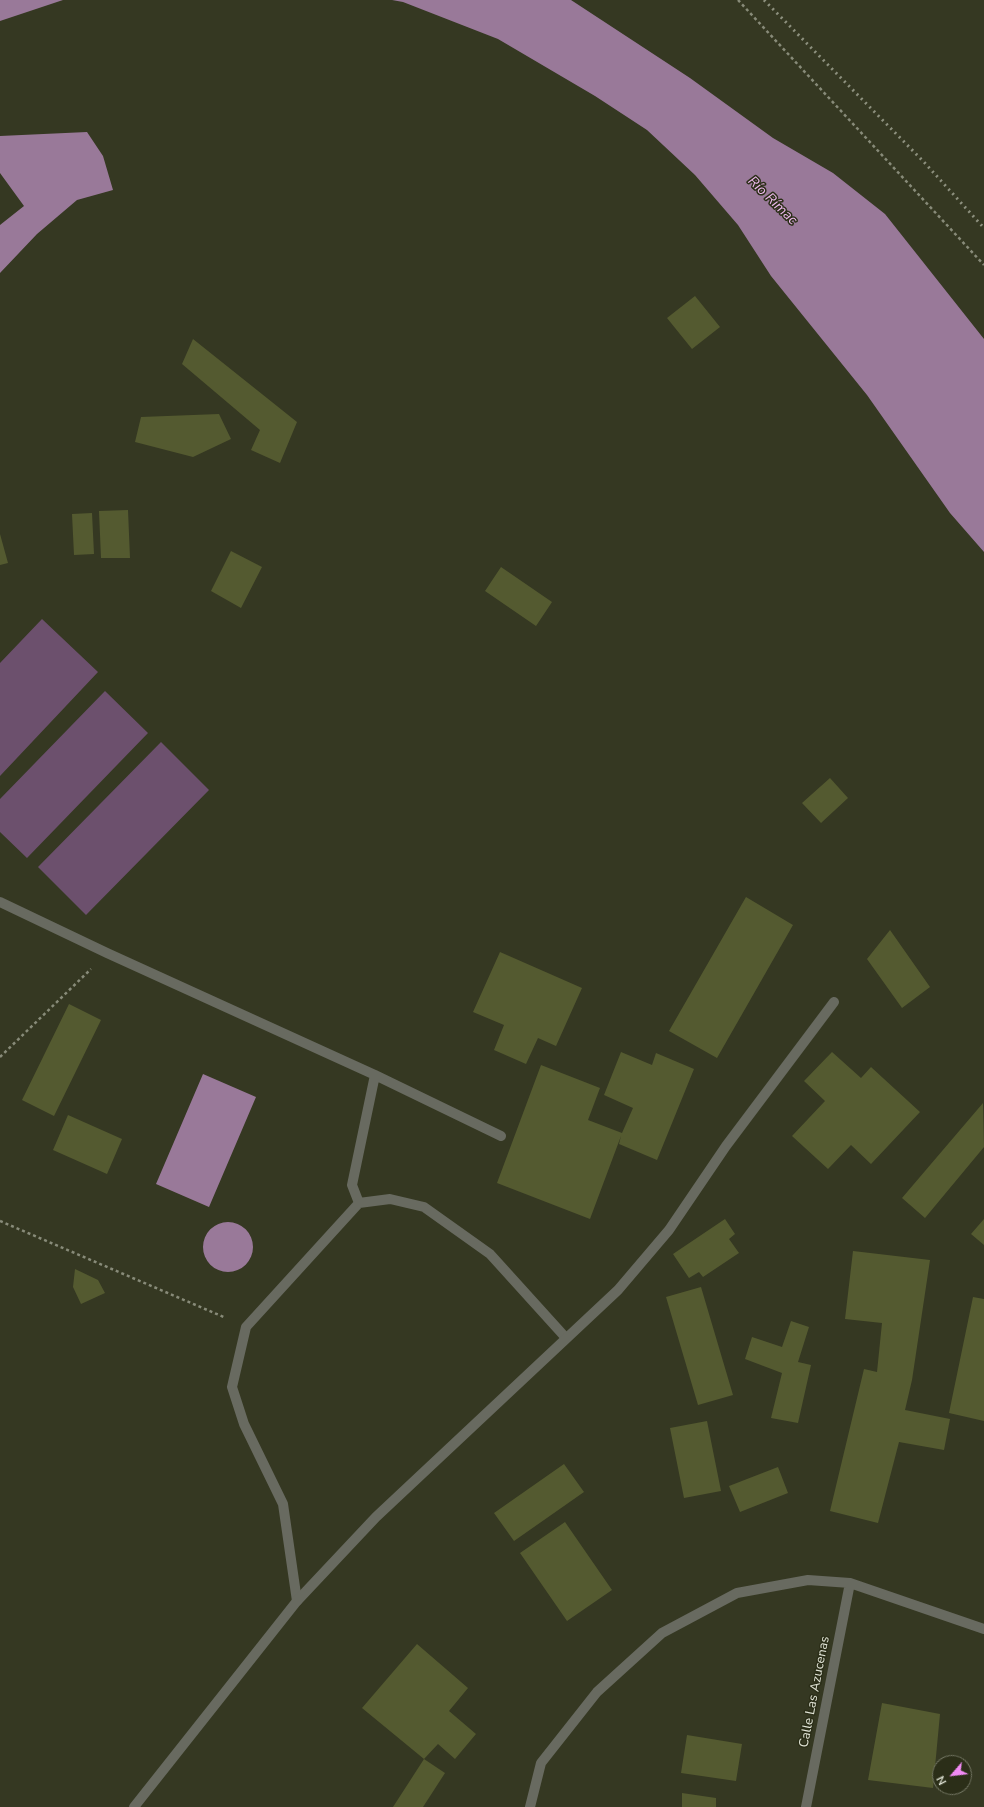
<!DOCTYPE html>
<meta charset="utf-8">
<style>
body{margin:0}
#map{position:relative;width:984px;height:1807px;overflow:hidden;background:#353822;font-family:"Nunito Sans",sans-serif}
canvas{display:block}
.north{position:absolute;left:932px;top:1755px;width:40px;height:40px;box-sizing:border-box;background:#2b2e18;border:1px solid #747764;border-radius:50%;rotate:242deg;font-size:11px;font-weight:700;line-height:16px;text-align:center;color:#e2e5d7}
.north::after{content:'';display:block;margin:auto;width:14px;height:18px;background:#f18af4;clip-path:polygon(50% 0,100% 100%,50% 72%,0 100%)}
</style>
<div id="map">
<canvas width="984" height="1807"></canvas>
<div class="north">N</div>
</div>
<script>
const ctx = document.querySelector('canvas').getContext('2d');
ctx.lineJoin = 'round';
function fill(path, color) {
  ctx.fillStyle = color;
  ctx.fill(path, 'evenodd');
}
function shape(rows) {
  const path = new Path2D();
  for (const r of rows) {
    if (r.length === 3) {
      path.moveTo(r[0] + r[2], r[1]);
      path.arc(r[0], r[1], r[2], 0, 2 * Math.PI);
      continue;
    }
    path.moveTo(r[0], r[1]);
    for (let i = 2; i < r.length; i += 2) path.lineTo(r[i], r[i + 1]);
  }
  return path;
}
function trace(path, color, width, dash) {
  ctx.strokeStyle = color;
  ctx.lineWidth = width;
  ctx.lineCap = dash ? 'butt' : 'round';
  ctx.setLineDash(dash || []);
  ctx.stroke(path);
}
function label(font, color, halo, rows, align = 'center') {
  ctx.font = font + ' "Nunito Sans",sans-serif';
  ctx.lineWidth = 3;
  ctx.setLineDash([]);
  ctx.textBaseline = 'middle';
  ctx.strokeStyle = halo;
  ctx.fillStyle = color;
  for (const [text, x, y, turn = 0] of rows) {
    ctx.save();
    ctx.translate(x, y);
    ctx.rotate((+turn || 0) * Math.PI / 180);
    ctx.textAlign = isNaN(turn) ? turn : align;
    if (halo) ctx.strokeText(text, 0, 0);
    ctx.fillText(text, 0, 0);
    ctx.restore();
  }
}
fill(shape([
 [42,619,98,672,0,776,0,663],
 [105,691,148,733,27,858,0,832,0,799],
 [161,742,209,790,86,915,38,867]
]), '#6c506d');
fill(shape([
 [0,0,63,0,0,21],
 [392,0,571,0,690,78,773,138,833,173,885,214,984,339,984,552,950,513,867,395,771,276,738,225,695,175,647,130,595,96,498,39,403,2],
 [87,132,103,156,113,190,77,200,37,234,0,273,0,225,24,206,0,173,0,136],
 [203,1074,256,1097,209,1207,156,1184],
 [228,1247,25]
]), '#997999');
fill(shape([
 [695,296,720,327,692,349,667,318],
 [193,339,297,422,280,463,251,450,260,430,182,364],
 [219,414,231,439,193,457,135,442,141,417],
 [128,510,130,558,101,558,99,511],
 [92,513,94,554,74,555,72,514],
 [0,534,8,563,0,565],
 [231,551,262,567,241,608,211,591],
 [501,567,552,602,536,626,485,591],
 [830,778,848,798,821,823,802,803],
 [746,897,793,925,717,1058,669,1031],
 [890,930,930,987,902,1008,867,959],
 [500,952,582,988,556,1046,538,1038,526,1064,494,1050,504,1025,473,1012],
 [69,1004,101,1020,54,1116,22,1100],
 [621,1052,652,1065,656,1053,694,1069,657,1160,619,1144,621,1136,590,1219,497,1183,541,1065,600,1088,588,1120,622,1133,633,1108,604,1095],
 [832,1052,861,1078,871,1067,920,1112,871,1164,851,1145,828,1169,792,1136,825,1101,804,1081],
 [983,1103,984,1147,925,1218,902,1198],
 [68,1115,122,1139,107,1174,53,1150],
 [725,1219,735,1234,729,1239,739,1253,703,1277,699,1272,689,1278,673,1254],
 [984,1219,984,1245,971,1234],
 [853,1251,930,1260,912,1380,905,1410,950,1419,944,1450,899,1442,878,1523,830,1511,864,1369,877,1372,882,1323,845,1319],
 [75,1269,98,1280,105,1293,81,1304,73,1287],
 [701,1287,733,1395,698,1405,666,1297],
 [973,1297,984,1299,984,1421,949,1413],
 [791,1321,809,1327,798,1362,811,1365,798,1423,771,1418,782,1373,745,1359,752,1337,782,1347],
 [707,1421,721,1491,684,1498,670,1428],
 [564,1464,584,1492,514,1541,494,1513],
 [778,1467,788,1493,740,1512,729,1486],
 [565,1522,612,1590,567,1621,520,1553],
 [417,1644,468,1688,449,1711,476,1734,455,1759,438,1744,424,1759,362,1708],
 [882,1703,940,1714,933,1788,868,1780],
 [687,1735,742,1744,736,1781,681,1773],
 [424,1759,445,1773,423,1807,393,1807],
 [682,1793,716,1798,716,1807,682,1807]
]), '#545a30');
trace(shape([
 [738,0,984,265],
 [0,1057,91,969],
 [0,1221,226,1318]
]), '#888b79', 2.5, [3, 3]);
trace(shape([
 [0,902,107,953,375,1075,501,1136],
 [359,1203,352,1185,375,1075],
 [297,1601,283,1504,244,1424,232,1387,246,1327,359,1203,390,1199,424,1207,490,1254,566,1338]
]), '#686a60', 10);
trace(shape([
 [134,1807,297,1601,376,1517,618,1290,669,1230,726,1146,834,1002],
 [530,1807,541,1763,597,1692,662,1633,737,1593,808,1580,850,1583,984,1629],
 [806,1807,850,1583]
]), '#686a60', 10);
trace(shape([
 [764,0,923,161,984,228]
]), '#8d907e', 3, [2, 4]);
label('13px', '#e2e5d7', '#2b2e18', [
 ["Calle Las Azucenas",815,1692,-79]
]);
label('italic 14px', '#eeb9ee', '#2b2e18', [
 ["Río Rímac",772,201,44]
]);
</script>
